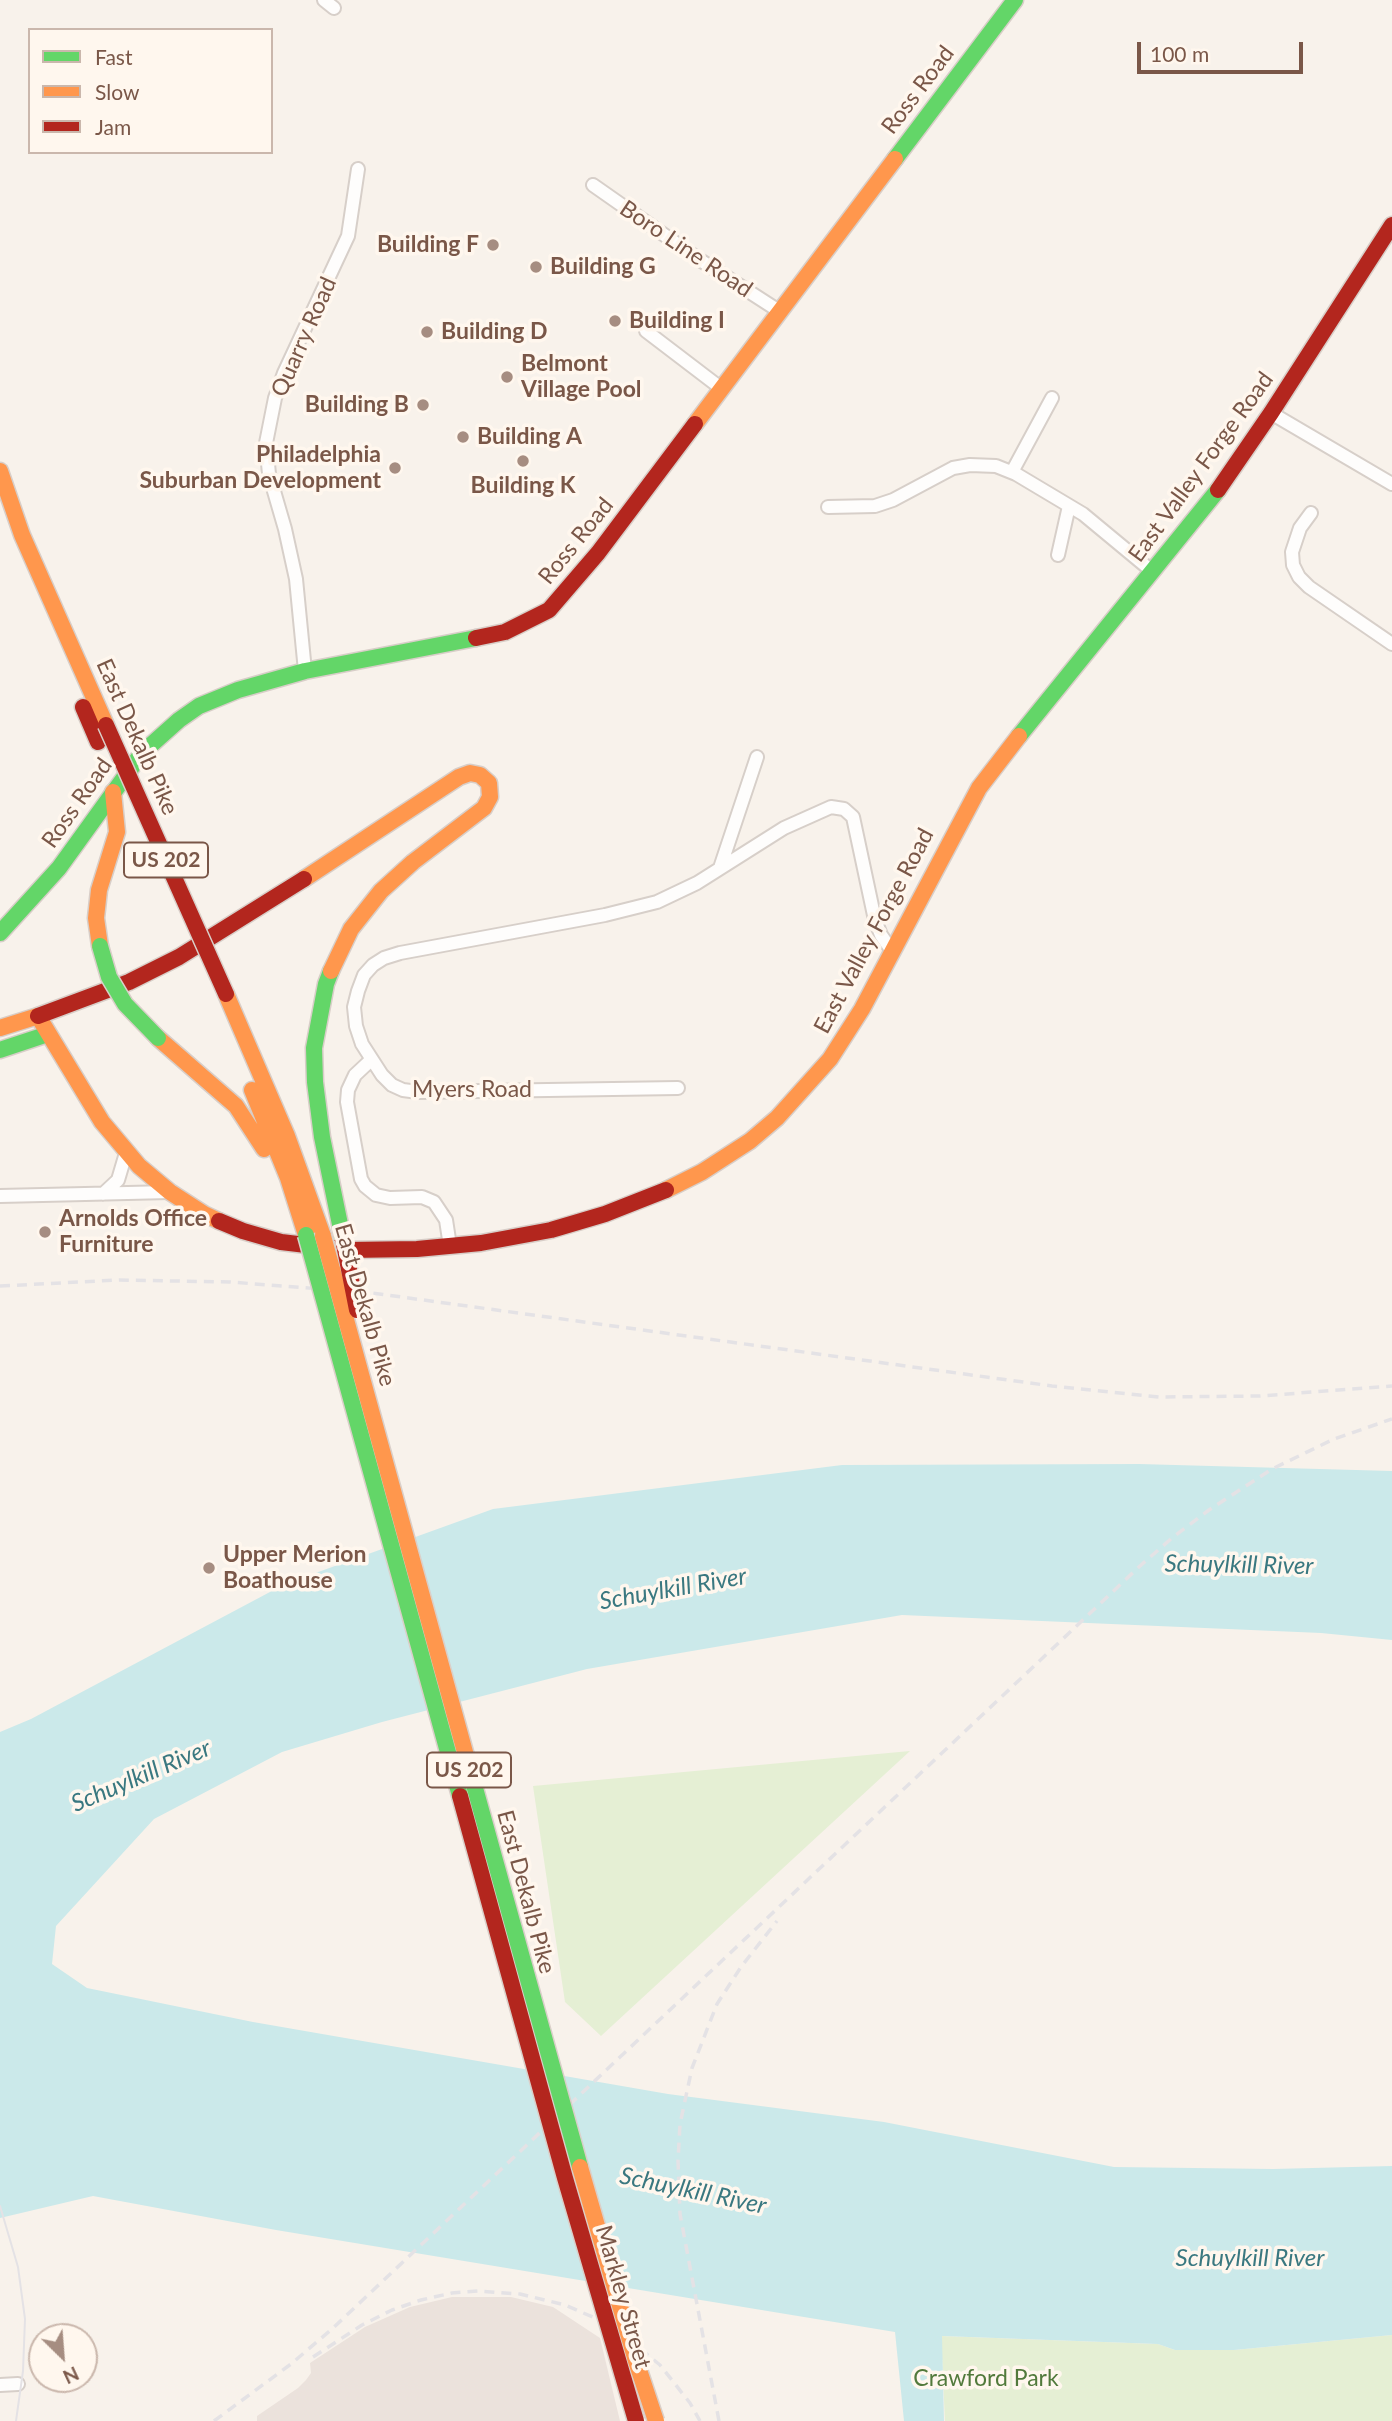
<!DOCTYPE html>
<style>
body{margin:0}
#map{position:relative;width:1392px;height:2421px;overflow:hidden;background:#f8f2eb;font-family:Lato,sans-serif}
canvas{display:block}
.legend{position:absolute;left:28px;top:28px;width:245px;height:126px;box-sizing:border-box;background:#fff7ee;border:2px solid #cab7ac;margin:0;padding:9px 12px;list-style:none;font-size:21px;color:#7a5748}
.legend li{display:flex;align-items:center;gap:14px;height:35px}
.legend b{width:35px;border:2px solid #cab7ac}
.north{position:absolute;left:28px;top:2323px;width:70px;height:70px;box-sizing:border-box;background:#fff7ee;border:2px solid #cab7ac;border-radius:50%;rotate:155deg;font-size:19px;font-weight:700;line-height:28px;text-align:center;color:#7a5748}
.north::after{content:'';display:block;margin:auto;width:24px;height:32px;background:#a68d81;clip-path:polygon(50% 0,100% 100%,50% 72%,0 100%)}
.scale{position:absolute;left:1137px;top:42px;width:166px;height:32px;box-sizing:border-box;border:4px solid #7a5748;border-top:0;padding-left:9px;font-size:21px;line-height:24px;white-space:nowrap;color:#7a5748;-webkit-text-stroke:5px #fff7ee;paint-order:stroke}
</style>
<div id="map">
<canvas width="1392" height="2421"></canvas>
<ul class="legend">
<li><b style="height:9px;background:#63d668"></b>Fast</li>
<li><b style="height:9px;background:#ff974d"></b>Slow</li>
<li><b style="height:9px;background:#b3261e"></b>Jam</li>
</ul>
<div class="north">N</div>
<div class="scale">100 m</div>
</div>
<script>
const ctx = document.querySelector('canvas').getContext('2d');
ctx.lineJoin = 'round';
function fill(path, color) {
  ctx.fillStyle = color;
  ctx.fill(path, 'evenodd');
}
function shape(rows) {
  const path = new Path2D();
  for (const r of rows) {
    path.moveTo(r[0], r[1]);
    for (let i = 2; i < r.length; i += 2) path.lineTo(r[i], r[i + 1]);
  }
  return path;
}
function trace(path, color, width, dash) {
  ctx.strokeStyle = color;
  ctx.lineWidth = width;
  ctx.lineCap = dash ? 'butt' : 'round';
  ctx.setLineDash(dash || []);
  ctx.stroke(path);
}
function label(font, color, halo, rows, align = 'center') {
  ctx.font = font + ' Lato,sans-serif';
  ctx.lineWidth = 7;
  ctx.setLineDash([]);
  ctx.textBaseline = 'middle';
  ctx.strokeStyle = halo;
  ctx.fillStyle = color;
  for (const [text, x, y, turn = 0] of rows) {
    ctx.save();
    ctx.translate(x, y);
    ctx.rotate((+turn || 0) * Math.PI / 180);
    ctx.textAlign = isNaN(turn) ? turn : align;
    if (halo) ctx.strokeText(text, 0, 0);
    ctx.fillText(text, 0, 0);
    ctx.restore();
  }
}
fill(shape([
 [452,2297,511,2297,553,2307,600,2338,620,2421,257,2421,257,2416,298,2388,306,2380,311,2373,310,2363,365,2327,410,2307]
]), '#ebe2dc');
fill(shape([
 [910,1751,601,2036,565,2002,533,1786],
 [1392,2335,1392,2421,945,2421,941,2336,1158,2344,1175,2350,1234,2350]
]), '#e5efd4');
fill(shape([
 [1139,1464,1392,1471,1392,1640,1321,1633,902,1615,587,1669,382,1722,282,1752,154,1819,56,1926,52,1964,87,1988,253,2022,668,2094,884,2122,1114,2167,1273,2169,1392,2166,1392,2335,1234,2350,1175,2350,1158,2344,942,2336,944,2421,904,2421,895,2332,276,2230,93,2196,0,2218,0,1732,31,1719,285,1584,493,1509,842,1465]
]), '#cbe9ea');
const street = shape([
 [324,0,334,8],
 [593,185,700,260,779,311],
 [646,331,722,389],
 [1271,413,1392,484],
 [1012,472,1052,398],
 [828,507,875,506,893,500,953,468,970,465,996,466,1016,474,1083,514,1153,572],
 [1311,513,1300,528,1292,552,1293,565,1299,577,1309,587,1392,644],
 [1058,555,1069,506],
 [305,671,296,579,285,529,269,474,266,443,275,398,284,373,348,236,358,169],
 [720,868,757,757],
 [371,1060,355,1075,348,1090,347,1102,361,1179,365,1186,376,1195,390,1198,422,1197,434,1202,446,1220,450,1246],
 [678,1088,418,1092,403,1090,392,1085,382,1075,362,1044,356,1026,354,1007,358,991,364,975,373,965,384,958,400,953,605,915,657,902,697,883,784,828,831,807,844,809,853,817,875,920,881,935,892,951],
 [103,1194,118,1180,126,1153],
 [0,1196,170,1192],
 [0,2385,18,2384]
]);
const fast = shape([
 [895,159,1015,0],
 [1019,736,1218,490],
 [0,933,59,868,142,753,179,720,199,706,238,690,305,671,476,638],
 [331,971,326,984,314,1048,315,1082,322,1137,343,1239],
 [0,1050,48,1034]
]);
const slow = shape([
 [695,424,895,159],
 [0,471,22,535,106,725],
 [304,879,459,777,470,773,480,775,489,783,490,797,484,808,413,862,381,891,351,929,331,971],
 [100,946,96,918,99,890,117,832,113,792],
 [226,994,287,1136,323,1236],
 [0,1028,38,1016,102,1122,139,1166,170,1192,204,1214,219,1221],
 [158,1038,236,1106,264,1149],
 [252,1090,288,1178,306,1235],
 [666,1190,702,1172,750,1141,777,1118,830,1059,862,1009,979,788,1019,736]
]);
const jam = shape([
 [1218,490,1271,413,1392,225],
 [476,638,505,632,549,610,598,553,695,424],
 [83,707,98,742],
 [38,1016,129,982,179,957,304,879],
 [219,1221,243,1231,281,1242,348,1250,417,1249,481,1243,551,1230,605,1214,666,1190]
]);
trace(street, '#d7cfc9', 16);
trace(fast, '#d8cec8', 19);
trace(slow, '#d8cec8', 19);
trace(jam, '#d8cec8', 19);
trace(street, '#fefdfc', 12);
trace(fast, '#63d668', 16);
trace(slow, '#ff974d', 16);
trace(jam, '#b3261e', 16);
trace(shape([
 [0,2206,18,2267,25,2319,23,2371,16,2421]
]), '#e4e2e5', 2);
trace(shape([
 [0,1286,119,1280,230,1282,372,1293,1052,1386,1159,1397,1260,1396,1392,1386],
 [313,2357,362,2325,392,2310,421,2300,452,2293,478,2291,520,2294,565,2305,604,2322,621,2333,660,2365,690,2403,700,2421],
 [214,2421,291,2364,332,2329,1140,1566,1172,1538,1209,1510,1272,1469,1334,1439,1392,1419],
 [719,2421,680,2214,678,2161,680,2124,692,2068,717,2004,741,1967,777,1921]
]), '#e4e2e5', 3.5, [10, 7]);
const fastBridge = shape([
 [100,946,109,977,125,1004,158,1038],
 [306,1235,460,1796],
 [468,1763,580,2167]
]);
const slowBridge = shape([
 [323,1236,468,1763],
 [580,2167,636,2361,656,2421]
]);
const jamBridge = shape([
 [106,725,226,994],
 [343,1239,357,1310],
 [460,1796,565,2178,636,2421]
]);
trace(fastBridge, '#dacfc9', 19, []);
trace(slowBridge, '#dacfc9', 19, []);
trace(jamBridge, '#dacfc9', 19, []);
trace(fastBridge, '#63d668', 16);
trace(slowBridge, '#ff974d', 16);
trace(jamBridge, '#b3261e', 16);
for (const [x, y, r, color] of [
 [493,245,7,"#a68d81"],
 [536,267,7,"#a68d81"],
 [615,321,7,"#a68d81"],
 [427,332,7,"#a68d81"],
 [507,377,7,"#a68d81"],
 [423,405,7,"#a68d81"],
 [463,437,7,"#a68d81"],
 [523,461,7,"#a68d81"],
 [395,468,7,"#a68d81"],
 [45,1232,7,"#a68d81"],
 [209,1568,7,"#a68d81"]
]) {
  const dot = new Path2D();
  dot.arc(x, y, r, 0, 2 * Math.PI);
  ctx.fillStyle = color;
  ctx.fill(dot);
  trace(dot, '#fff7ee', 2.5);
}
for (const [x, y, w] of [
 [166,860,84],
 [469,1770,84]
]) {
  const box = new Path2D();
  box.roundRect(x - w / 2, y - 17.5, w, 35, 5);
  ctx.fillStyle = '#fff7ee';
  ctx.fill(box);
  trace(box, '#7a5748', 2);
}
label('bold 21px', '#7a5748', null, [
 ["US 202",166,860],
 ["US 202",469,1770]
]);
label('23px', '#7a5748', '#fff7ee', [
 ["Ross Road",918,90,-53],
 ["Boro Line Road",686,249,34],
 ["Quarry Road",304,337,-66],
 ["East Valley Forge Road",1201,467,-54],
 ["Ross Road",576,541,-51],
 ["East Dekalb Pike",137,737,66],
 ["Ross Road",77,803,-55],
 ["East Valley Forge Road",874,931,-62],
 ["Myers Road",472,1090],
 ["East Dekalb Pike",365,1305,74],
 ["East Dekalb Pike",526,1892,75],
 ["Markley Street",623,2297,74]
]);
label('bold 23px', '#7a5748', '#fff7ee', [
 ["Building F",479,245,"right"],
 ["Building G",550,267],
 ["Building I",629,321],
 ["Building D",441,332],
 ["Belmont",521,364],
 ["Village Pool",521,390],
 ["Building B",409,405,"right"],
 ["Building A",477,437],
 ["Philadelphia",381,455,"right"],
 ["Suburban Development",381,481,"right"],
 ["Building K",523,486,"center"],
 ["Arnolds Office",59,1219],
 ["Furniture",59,1245],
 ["Upper Merion",223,1555],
 ["Boathouse",223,1581]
], 'left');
label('23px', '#527a3c', '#fff7ee', [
 ["Crawford Park",986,2379]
]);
label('italic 24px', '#3a7880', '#fff7ee', [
 ["Schuylkill River",1239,1565,1],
 ["Schuylkill River",673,1589,-10],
 ["Schuylkill River",141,1776,-23],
 ["Schuylkill River",693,2191,12],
 ["Schuylkill River",1250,2258]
]);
</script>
